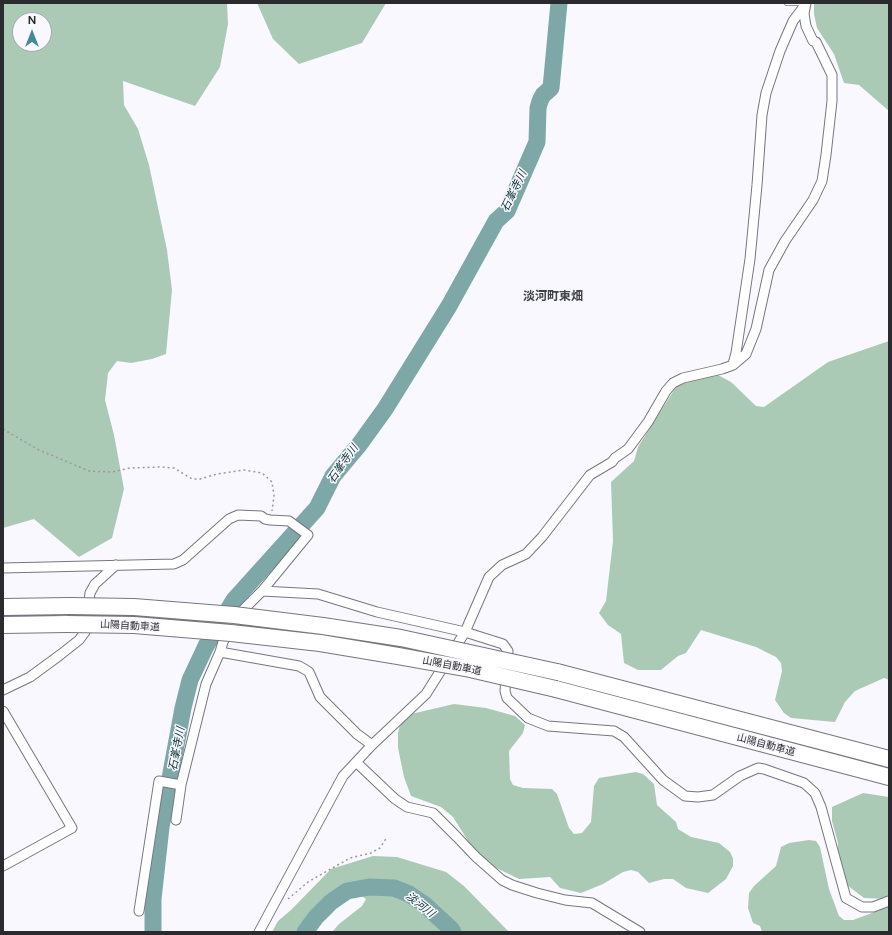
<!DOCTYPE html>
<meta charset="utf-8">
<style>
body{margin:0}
#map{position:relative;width:892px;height:935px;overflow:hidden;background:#f8f8fe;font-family:Figtree,sans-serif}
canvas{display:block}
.frame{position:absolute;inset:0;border:4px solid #2b2b2f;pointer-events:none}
.north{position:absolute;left:12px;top:12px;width:40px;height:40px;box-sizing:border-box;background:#f8f8fe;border:1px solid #a6a6ab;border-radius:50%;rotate:0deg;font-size:11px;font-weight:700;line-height:16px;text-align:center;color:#2b2b2f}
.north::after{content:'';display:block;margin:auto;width:14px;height:18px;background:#458a97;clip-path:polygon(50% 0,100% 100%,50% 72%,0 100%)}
</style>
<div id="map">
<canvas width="892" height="935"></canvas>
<div class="frame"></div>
<div class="north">N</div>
</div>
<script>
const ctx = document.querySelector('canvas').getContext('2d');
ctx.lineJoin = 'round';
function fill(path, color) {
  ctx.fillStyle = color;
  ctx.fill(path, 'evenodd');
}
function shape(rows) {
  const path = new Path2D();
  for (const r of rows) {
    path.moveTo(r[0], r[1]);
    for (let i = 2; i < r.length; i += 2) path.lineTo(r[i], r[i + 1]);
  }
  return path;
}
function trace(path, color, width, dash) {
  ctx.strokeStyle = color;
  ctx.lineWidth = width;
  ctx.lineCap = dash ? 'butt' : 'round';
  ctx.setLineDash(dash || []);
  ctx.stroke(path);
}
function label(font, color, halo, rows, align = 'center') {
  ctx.font = font + ' Figtree,"Noto Sans JP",sans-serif';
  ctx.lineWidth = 3;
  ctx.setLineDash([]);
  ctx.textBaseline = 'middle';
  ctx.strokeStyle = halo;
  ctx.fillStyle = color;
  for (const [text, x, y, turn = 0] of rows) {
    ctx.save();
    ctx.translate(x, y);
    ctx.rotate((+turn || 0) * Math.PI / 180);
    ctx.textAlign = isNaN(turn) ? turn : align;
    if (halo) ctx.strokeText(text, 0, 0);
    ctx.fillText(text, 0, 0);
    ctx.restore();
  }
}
fill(shape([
 [3,3,227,3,228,24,220,67,195,106,123,81,124,105,138,129,149,165,167,250,172,290,166,354,152,359,131,363,117,361,108,373,105,400,114,435,124,489,112,538,79,557,34,519,3,528],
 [20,20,44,20,44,44,20,44],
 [257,3,386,3,362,43,299,64,273,39],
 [814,3,889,3,889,111,859,85,844,83,834,54,817,28,814,14],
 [889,341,889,680,884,678,855,691,845,702,835,722,791,718,784,713,775,700,782,671,781,663,776,657,756,647,701,630,686,653,678,656,661,670,638,670,624,663,621,634,608,625,599,613,606,601,613,541,611,482,634,461,638,447,676,387,702,376,718,375,731,382,756,406,764,407,828,362],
 [454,704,486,708,515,716,525,725,523,733,509,751,510,779,513,785,523,788,552,789,557,794,569,828,574,834,582,833,591,822,594,786,599,778,636,772,643,774,654,784,657,805,676,822,678,829,691,837,719,843,730,852,733,858,733,866,726,879,708,893,686,888,673,879,664,879,649,883,638,872,631,870,623,872,603,884,581,893,560,888,550,877,519,879,480,860,453,817,441,807,411,796,404,777,398,748,398,733,400,725,411,714],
 [863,793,889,797,889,932,762,932,760,926,753,923,748,908,749,893,754,886,776,866,781,847,789,843,809,840,816,841,820,847,829,889,839,916,844,920,853,920,880,910,888,899,864,898,839,879,836,872,838,843,832,821,832,807],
 [373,856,397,857,446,872,464,886,509,932,332,932,339,924,362,906,366,899,360,895,352,895,332,906,307,932,272,932,278,921,291,910,331,869]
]), '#abcab5');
trace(shape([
 [153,932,153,899,161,827,183,708,190,680,206,646,234,600,317,508,333,476,359,445,385,409,449,306,496,221,507,211,537,142,538,108,540,101,543,95,551,88,559,3],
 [305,932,316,917,331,902,347,891,369,887,394,888,409,894,424,904,451,929,453,932]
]), '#7ea7a8', 17);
const service = shape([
 [787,3,805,3]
]);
const minor = shape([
 [733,364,736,353,750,259,757,185,762,115,766,93,780,51,793,21,805,5],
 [3,568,174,564,183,560,229,519,238,515,261,516,265,519,270,520,289,521,308,535,262,591,236,617,223,642,220,652,206,684,181,785,176,820],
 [262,591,318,594,377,612,465,632,503,644,508,651,505,691,507,698,528,718,548,726,614,731,624,737,663,780,685,796,698,797,713,795,740,776,758,768,764,769,804,783,815,793,821,807,846,898,862,907,873,907,889,901],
 [220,652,299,666,306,670,309,672,320,697,357,734,372,745],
 [3,690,30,677,60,655,79,640,85,632,90,593,95,584,116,565],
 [3,711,72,828,3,866],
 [356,762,395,799,407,807,433,813,457,837,476,857,502,880,512,885,537,893,565,900,592,903,640,932],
 [139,911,159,781,181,785],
 [259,932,343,776,372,745,426,694,465,632,489,577,502,565,526,554,542,537,590,475,612,462,615,458,628,449,648,422,666,391,673,383,683,378,722,369,733,365,746,354,756,329,769,270,785,241,813,200,822,181,826,155,832,101,832,75,816,42,813,41,806,26,804,14,806,3]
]);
const motorway = shape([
 [3,607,70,606],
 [3,625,67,624],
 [557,672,889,759],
 [556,689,889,777]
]);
trace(service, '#76777e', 6);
trace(minor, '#76777e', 11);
trace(motorway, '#76777e', 18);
trace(shape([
 [3,429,39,450,89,471,112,472,130,468,161,467,174,468,192,479,200,479,217,474,244,470,262,473,272,482,274,496,272,511],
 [288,899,308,882,350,858,371,853,380,848,387,837]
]), '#99999e', 1.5, [2, 3]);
trace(service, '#fff', 4.5);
trace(minor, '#fff', 9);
trace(motorway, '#fff', 16);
const motorwayBridge = shape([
 [70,606,134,607,234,615,323,626,401,638,557,672],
 [67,624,134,625,231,633,320,643,398,656,470,669,556,689]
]);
trace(motorwayBridge, '#76777e', 18, []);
trace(motorwayBridge, '#fff', 16);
label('10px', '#2b2b2f', '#f8f8fe', [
 ["山陽自動車道",130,626,3],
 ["山陽自動車道",452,666,11],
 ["山陽自動車道",766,745,15]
]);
label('italic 11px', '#0c3537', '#f8f8fe', [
 ["石峯寺川",514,191,-64],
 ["石峯寺川",343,464,-55],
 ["石峯寺川",177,749,-79],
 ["淡河川",420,905,38]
]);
label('bold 12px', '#414249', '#f8f8fe', [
 ["淡河町東畑",553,296]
]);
</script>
